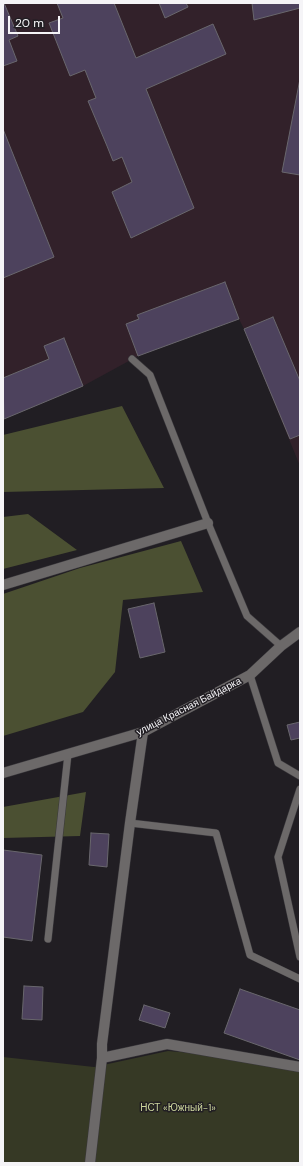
<!DOCTYPE html>
<meta charset="utf-8">
<style>
body{margin:0}
#map{position:relative;width:303px;height:1166px;overflow:hidden;background:#211e23;font-family:"DM Sans",sans-serif}
canvas{display:block}
.frame{position:absolute;inset:0;border:4px solid #f5f4f7;pointer-events:none}
.scale{position:absolute;left:8px;top:16px;width:52px;height:18px;box-sizing:border-box;border:2px solid #f5f4f7;border-top:0;padding-left:5px;font-size:12px;line-height:14px;white-space:nowrap;color:#f5f4f7;-webkit-text-stroke:3px #211e23;paint-order:stroke}
</style>
<div id="map">
<canvas width="303" height="1166"></canvas>
<div class="frame"></div>
<div class="scale">20 m</div>
</div>
<script>
const ctx = document.querySelector('canvas').getContext('2d');
ctx.lineJoin = 'round';
function fill(path, color) {
  ctx.fillStyle = color;
  ctx.fill(path, 'evenodd');
}
function shape(rows) {
  const path = new Path2D();
  for (const r of rows) {
    path.moveTo(r[0], r[1]);
    for (let i = 2; i < r.length; i += 2) path.lineTo(r[i], r[i + 1]);
  }
  return path;
}
function trace(path, color, width, dash) {
  ctx.strokeStyle = color;
  ctx.lineWidth = width;
  ctx.lineCap = dash ? 'butt' : 'round';
  ctx.setLineDash(dash || []);
  ctx.stroke(path);
}
function label(font, color, halo, rows, align = 'center') {
  ctx.font = font + ' "DM Sans",sans-serif';
  ctx.lineWidth = 3;
  ctx.setLineDash([]);
  ctx.textBaseline = 'middle';
  ctx.strokeStyle = halo;
  ctx.fillStyle = color;
  for (const [text, x, y, turn = 0] of rows) {
    ctx.save();
    ctx.translate(x, y);
    ctx.rotate((+turn || 0) * Math.PI / 180);
    ctx.textAlign = isNaN(turn) ? turn : align;
    if (halo) ctx.strokeText(text, 0, 0);
    ctx.fillText(text, 0, 0);
    ctx.restore();
  }
}
fill(shape([
 [3,3,300,3,300,466,244,329,239,319,138,356,83,386,3,419]
]), '#32212a');
fill(shape([
 [168,1051,300,1062,300,1163,3,1163,3,1057,94,1067]
]), '#363925');
fill(shape([
 [122,406,164,488,3,492,3,435],
 [28,514,77,550,3,569,3,517],
 [181,541,203,592,123,600,115,672,83,712,3,736,3,594,80,568],
 [86,792,80,836,3,838,3,807]
]), '#4b5032');
const building = shape([
 [3,3,4,3,18,36,9,40,17,61,3,66,3,3],
 [57,3,114,3,136,58,213,24,226,54,146,89,194,208,131,238,112,192,132,182,122,157,113,161,107,146,88,101,96,98,85,70,70,76,49,23,63,18,57,3],
 [159,3,186,3,188,7,165,18,159,3],
 [252,3,300,3,300,8,254,20,252,3],
 [300,79,300,175,282,172,300,79],
 [3,129,54,257,3,278,3,129],
 [225,282,239,319,138,356,126,324,139,319,137,315,225,282],
 [273,317,300,381,300,435,290,439,244,329,273,317],
 [64,338,83,386,4,419,3,378,49,359,44,346,64,338],
 [154,603,165,652,140,658,128,609,154,603],
 [300,722,300,738,291,740,287,725,300,722],
 [91,833,109,834,107,867,89,865,91,833],
 [3,850,42,855,32,941,3,937,3,850],
 [24,986,43,987,42,1020,22,1019,24,986],
 [240,989,300,1010,300,1060,224,1033,240,989],
 [144,1005,170,1013,165,1028,139,1020,144,1005]
]);
fill(building, '#4d425d');
trace(building, '#69676d', 1);
const service = shape([
 [132,359,150,375,208,523,247,616,281,646],
 [250,675,278,763,300,776],
 [300,789,278,857,300,957],
 [130,823,216,833,250,955,300,979],
 [48,939,68,754]
]);
const minor = shape([
 [3,585,208,523],
 [3,773,143,732,250,675,281,646,300,632],
 [102,1058,167,1044,300,1067],
 [90,1163,102,1058,102,1044,130,823,143,732]
]);
trace(service, '#3a383c', 8);
trace(minor, '#3a383c', 11);
trace(service, '#6c6969', 7);
trace(minor, '#6c6969', 10);
label('10px', '#f5f4f7', '#211e23', [
 ["улица Красная Байдарка",189,707,-27]
]);
label('10px', '#ccd59c', '#211e23', [
 ["НСТ «Южный-1»",178,1108]
]);
</script>
